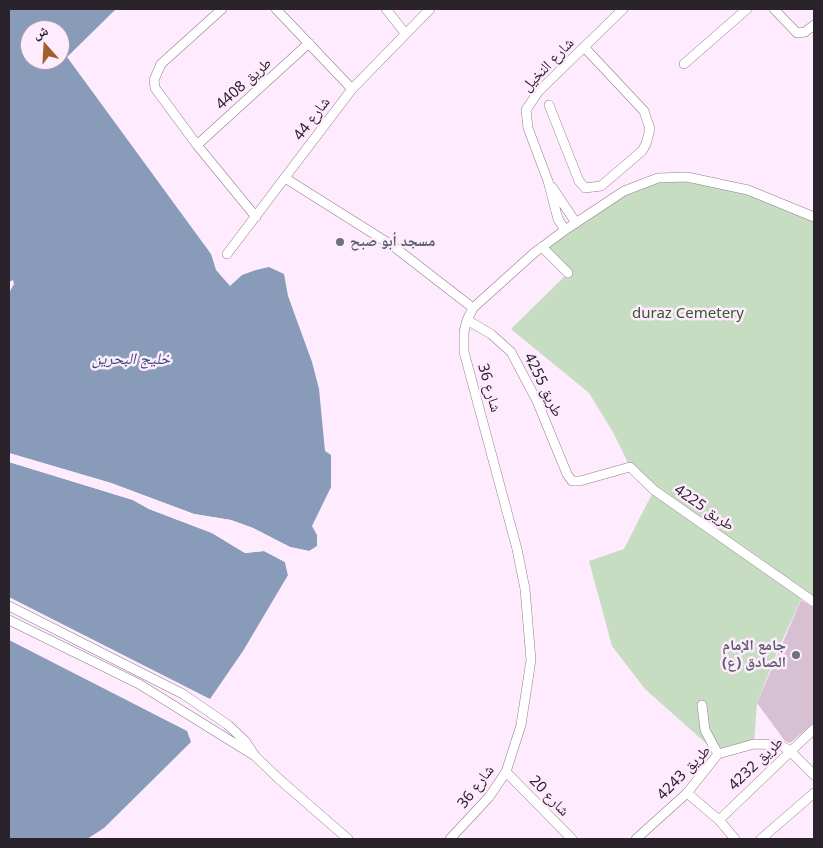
<!DOCTYPE html>
<meta charset="utf-8">
<style>
body{margin:0}
#map{position:relative;width:823px;height:848px;overflow:hidden;background:#feebfd;font-family:"Noto Sans","Noto Naskh Arabic",sans-serif}
canvas{display:block}
.frame{position:absolute;inset:0;border:10px solid #2b232b;pointer-events:none}
.north{position:absolute;left:20px;top:20px;width:50px;height:50px;box-sizing:border-box;background:#feebfd;border:1px solid #aa9ba9;border-radius:50%;rotate:341deg;font-size:14px;font-weight:700;line-height:20px;text-align:center;color:#2b232b}
.north::after{content:'';display:block;margin:auto;width:18px;height:22px;background:#a1602b;clip-path:polygon(50% 0,100% 100%,50% 72%,0 100%)}
</style>
<div id="map">
<canvas width="823" height="848"></canvas>
<div class="frame"></div>
<div class="north">ش</div>
</div>
<script>
const ctx = document.querySelector('canvas').getContext('2d');
ctx.lineJoin = 'round';
function fill(path, color) {
  ctx.fillStyle = color;
  ctx.fill(path, 'evenodd');
}
function shape(rows) {
  const path = new Path2D();
  for (const r of rows) {
    path.moveTo(r[0], r[1]);
    for (let i = 2; i < r.length; i += 2) path.lineTo(r[i], r[i + 1]);
  }
  return path;
}
function trace(path, color, width, dash) {
  ctx.strokeStyle = color;
  ctx.lineWidth = width;
  ctx.lineCap = dash ? 'butt' : 'round';
  ctx.setLineDash(dash || []);
  ctx.stroke(path);
}
function label(font, color, halo, rows, align = 'center') {
  ctx.font = font + ' "Noto Sans","Noto Naskh Arabic",sans-serif';
  ctx.lineWidth = 5;
  ctx.setLineDash([]);
  ctx.textBaseline = 'middle';
  ctx.strokeStyle = halo;
  ctx.fillStyle = color;
  for (const [text, x, y, turn = 0] of rows) {
    ctx.save();
    ctx.translate(x, y);
    ctx.rotate((+turn || 0) * Math.PI / 180);
    ctx.textAlign = isNaN(turn) ? turn : align;
    if (halo) ctx.strokeText(text, 0, 0);
    ctx.fillText(text, 0, 0);
    ctx.restore();
  }
}
fill(shape([
 [658,178,707,180,809,215,814,219,814,602,803,595,777,652,757,703,754,744,718,754,645,689,612,646,589,561,624,549,654,490,630,467,614,434,589,393,511,329,568,273,542,247,624,191]
]), '#c7ddc1');
fill(shape([
 [9,9,116,9,67,57,211,254,216,270,230,286,242,275,256,270,269,267,284,274,288,296,312,362,319,389,325,451,331,455,331,487,312,526,317,535,317,546,309,551,290,547,253,528,231,520,194,514,111,483,9,453,9,293,14,284,13,280,9,282],
 [30,30,60,30,60,60,30,60],
 [9,462,133,500,149,509,212,533,245,553,264,551,285,562,288,575,243,651,210,699,9,597],
 [9,640,187,731,191,742,104,828,87,839,9,839]
]), '#889bb8');
fill(shape([
 [9,453,111,483,194,514,231,520,253,528,290,547,309,551,307,553,290,550,252,530,230,523,193,517,126,491,9,456],
 [9,459,134,497,150,507,213,531,245,550,264,548,286,560,290,572,288,575,285,562,264,551,245,553,212,533,149,509,133,500,9,462]
]), '#feebfd');
fill(shape([
 [801,600,814,608,814,723,790,743,785,741,757,703]
]), '#d8c0d3');
const minor = shape([
 [222,9,161,64,154,80,155,88,197,145,256,217],
 [276,9,352,89],
 [386,9,405,33],
 [774,9,797,33,805,32,814,25],
 [684,64,747,9],
 [549,105,579,181,585,188,601,186,642,151,646,144,650,129,644,111,584,47],
 [197,145,309,43],
 [285,178,393,246,473,308],
 [552,187,576,223],
 [565,230,558,219,548,181,528,128,526,110,538,92,623,9],
 [542,247,568,273],
 [227,254,352,89,430,9],
 [467,320,491,334,511,352,537,401,567,474,572,481,580,481,630,467,654,490,814,602],
 [9,606,183,694,228,725,245,741,255,756],
 [9,620,139,684,255,756,279,779,348,839],
 [702,705,705,730,718,754],
 [506,772,572,839],
 [687,793,719,820,735,839],
 [719,820,814,729],
 [450,839,489,797,506,772,521,725,531,660,525,589,517,549,464,352,464,332,467,320,473,308,534,253,565,230,624,191,658,178,687,177,748,190,814,217],
 [636,839,687,793,718,754,754,744,780,745,789,750,814,775],
 [761,839,814,793]
]);
trace(minor, '#917d90', 10);
trace(minor, '#fff', 9);
for (const [x, y, r, color] of [
 [340,242,5,"#6b7280"],
 [796,655,5,"#6b7280"]
]) {
  const dot = new Path2D();
  dot.arc(x, y, r, 0, 2 * Math.PI);
  ctx.fillStyle = color;
  ctx.fill(dot);
  trace(dot, '#feebfd', 2);
}
label('15px', '#2b232b', '#feebfd', [
 ["شارع النخيل",548,65,-46],
 ["طريق 4408",244,84,-42],
 ["شارع 44",312,119,-53],
 ["طريق 4255",543,385,64],
 ["شارع 36",489,388,74],
 ["طريق 4225",704,508,35],
 ["طريق 4232",756,764,-44],
 ["طريق 4243",684,773,-46],
 ["شارع 36",476,787,-53],
 ["شارع 20",549,796,46]
]);
label('bold 15px', '#5b616d', '#feebfd', [
 ["مسجد أبو صبح",350,242],
 ["جامع الإمام",786,646,"right"],
 ["الصادق (ع)",786,663,"right"]
], 'left');
label('15px', '#38582d', '#feebfd', [
 ["duraz Cemetery",688,314]
]);
label('italic 16px', '#314d77', '#feebfd', [
 ["خليج البحرين",131,359]
]);
</script>
